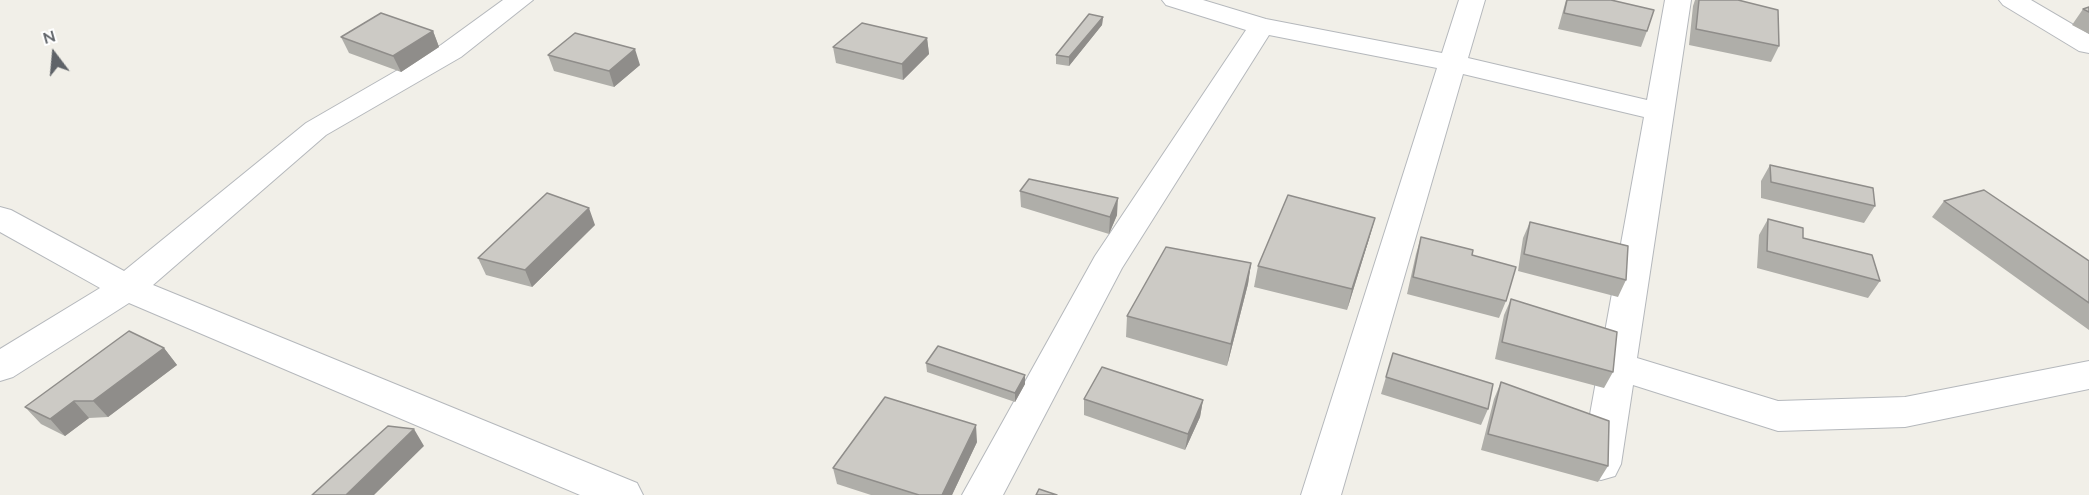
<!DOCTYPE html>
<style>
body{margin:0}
#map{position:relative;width:2089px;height:495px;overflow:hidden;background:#f1efe8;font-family:Mulish,sans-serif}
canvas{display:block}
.north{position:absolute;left:24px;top:24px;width:60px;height:60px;-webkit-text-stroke:4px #fff;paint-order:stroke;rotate:344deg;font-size:16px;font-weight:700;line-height:24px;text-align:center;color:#5f6368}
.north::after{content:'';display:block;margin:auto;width:21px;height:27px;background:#5f6368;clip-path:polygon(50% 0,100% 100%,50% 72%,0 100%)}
</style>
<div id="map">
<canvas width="2089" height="495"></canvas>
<div class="north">N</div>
</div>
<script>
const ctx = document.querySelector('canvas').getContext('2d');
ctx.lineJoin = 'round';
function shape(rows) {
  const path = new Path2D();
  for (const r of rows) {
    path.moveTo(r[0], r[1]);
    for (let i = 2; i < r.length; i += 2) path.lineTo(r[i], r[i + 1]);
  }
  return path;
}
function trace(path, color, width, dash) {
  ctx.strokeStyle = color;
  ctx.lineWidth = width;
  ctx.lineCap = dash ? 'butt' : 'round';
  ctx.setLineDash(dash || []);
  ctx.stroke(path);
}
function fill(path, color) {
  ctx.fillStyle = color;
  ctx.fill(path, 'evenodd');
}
const minor = shape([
 [503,0,533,0,461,57,326,135,153,285,637,483,643,495,580,495,129,303,13,377,0,381,0,349,100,288,0,232,0,207,11,210,124,271,306,123,441,45,503,0],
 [1162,0,1203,0,1266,19,1442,53,1459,0,1485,0,1468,58,1647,100,1665,0,1691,0,1637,358,1778,401,1905,397,2089,361,2089,389,1905,427,1778,431,1633,385,1621,464,1615,476,1601,480,1587,476,1581,464,1644,117,1463,74,1341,495,1301,495,1437,68,1269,35,1122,268,1003,495,962,495,1095,256,1246,30,1166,5,1162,0],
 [1999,0,2031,0,2089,34,2089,53,2079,51,2003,5,1999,0]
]);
trace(minor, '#b5b8bc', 2);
fill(minor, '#fff');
fill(shape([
 [1566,0,1611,0,1647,31,1641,47,1558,29],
 [1695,0,1738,0,1779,46,1771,62,1689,45,1693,6],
 [2089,7,2089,34,2072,25,2083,9],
 [1103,17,1102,25,1069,66,1056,64,1056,55],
 [433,31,439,47,401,72,349,53,341,37],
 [927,38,929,54,903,80,836,63,833,47],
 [548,55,640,65,614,87,554,71],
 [1770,165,1875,206,1864,223,1761,198,1761,181],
 [1020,191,1117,215,1109,234,1021,207],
 [1944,201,2089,261,2089,330,1932,217],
 [1375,218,1369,239,1347,310,1254,287,1258,266],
 [1768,219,1803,238,1880,281,1868,298,1757,268,1759,235],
 [1530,222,1626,280,1618,297,1518,271,1523,238],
 [595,225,532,287,486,275,478,258],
 [1421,237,1472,255,1506,301,1499,318,1407,294,1416,254],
 [1251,263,1248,284,1227,366,1126,337,1127,316],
 [1511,299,1613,372,1604,388,1495,359,1504,315],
 [164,348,177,365,108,417,89,418,65,436,41,424,25,407],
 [1393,353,1488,409,1481,425,1381,394],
 [926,363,1025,384,1015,402,927,372],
 [1501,382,1608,466,1598,482,1481,450,1494,399],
 [1084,399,1203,400,1200,417,1185,450,1084,415],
 [977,442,952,495,871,495,837,484,833,468]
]), '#afaea9');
fill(shape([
 [1103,17,1102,25,1069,66,1069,57],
 [433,31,439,47,401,72,393,56],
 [927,38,929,54,903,80,902,64],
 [635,49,640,65,614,87,609,71],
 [1118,198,1117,215,1109,234,1110,217],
 [589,208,595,225,532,287,525,270],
 [1375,218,1369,239,1347,310,1352,289],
 [1251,263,1248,284,1227,366,1231,344],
 [164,348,177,365,108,417,93,401],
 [1025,375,1025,384,1015,402,1015,393],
 [1203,400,1200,417,1185,450,1188,434],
 [74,401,89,418,65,436,50,419],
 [976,425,977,442,952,495,942,495],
 [414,429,424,446,374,495,346,495]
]), '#8f8d8a');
const building = shape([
 [1567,0,1611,0,1654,10,1647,31,1564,13,1567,0],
 [1699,0,1738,0,1778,10,1779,46,1696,29,1699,0],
 [2089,7,2089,12,2083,9,2089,7],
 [381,13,433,31,393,56,341,37,381,13],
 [1089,14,1103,17,1069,57,1056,55,1089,14],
 [862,23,927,38,902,64,833,47,862,23],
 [575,33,635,49,609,71,548,55,575,33],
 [1770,165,1873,188,1875,206,1771,182,1770,165],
 [1029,179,1118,198,1110,217,1020,191,1029,179],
 [1984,190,2089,261,2089,303,1944,201,1984,190],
 [547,193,589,208,525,270,478,258,547,193],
 [1288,195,1375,218,1352,289,1258,266,1288,195],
 [1768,219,1803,228,1803,238,1872,255,1880,281,1767,251,1768,219],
 [1530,222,1628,246,1626,280,1524,254,1530,222],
 [1421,237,1473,250,1472,255,1516,267,1506,301,1413,277,1421,237],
 [1166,247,1251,263,1231,344,1127,316,1166,247],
 [1511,299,1617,332,1613,372,1502,342,1511,299],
 [129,331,164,348,93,401,74,401,50,419,25,407,129,331],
 [938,346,1025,375,1015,393,926,363,938,346],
 [1393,353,1493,384,1488,409,1386,377,1393,353],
 [1102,367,1203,400,1188,434,1084,399,1102,367],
 [1501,382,1609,421,1608,466,1488,434,1501,382],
 [885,397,976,425,942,495,919,495,833,468,885,397],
 [388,426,414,429,346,495,312,495,388,426],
 [1039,489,1057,495,1036,495,1039,489]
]);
fill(building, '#cccac5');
trace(building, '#8f8d8a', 1.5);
</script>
